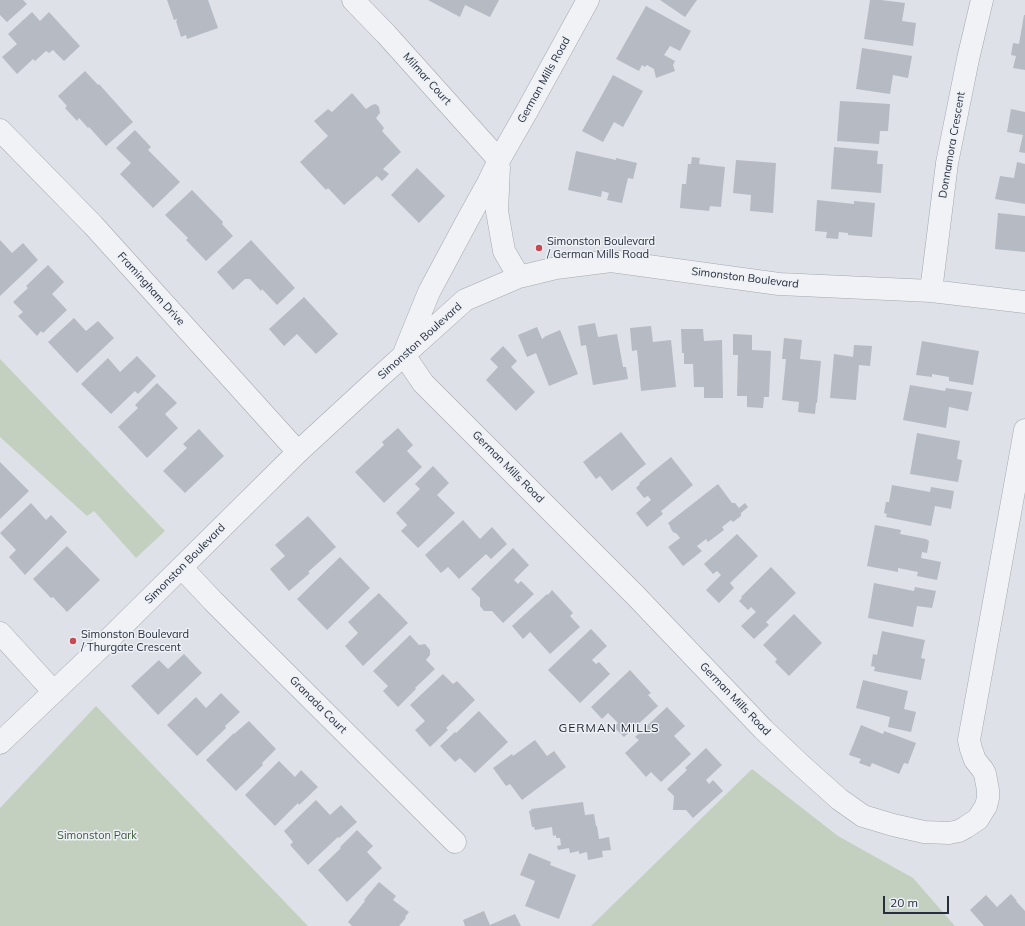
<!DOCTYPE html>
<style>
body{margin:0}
#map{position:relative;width:1025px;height:926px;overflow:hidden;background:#dee1e7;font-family:Mulish,sans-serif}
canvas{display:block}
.scale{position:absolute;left:883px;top:896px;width:66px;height:18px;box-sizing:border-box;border:2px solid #282e3d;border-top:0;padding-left:5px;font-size:12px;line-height:14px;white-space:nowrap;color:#282e3d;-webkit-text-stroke:3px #edf0f5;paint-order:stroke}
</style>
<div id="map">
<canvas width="1025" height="926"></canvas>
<div class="scale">20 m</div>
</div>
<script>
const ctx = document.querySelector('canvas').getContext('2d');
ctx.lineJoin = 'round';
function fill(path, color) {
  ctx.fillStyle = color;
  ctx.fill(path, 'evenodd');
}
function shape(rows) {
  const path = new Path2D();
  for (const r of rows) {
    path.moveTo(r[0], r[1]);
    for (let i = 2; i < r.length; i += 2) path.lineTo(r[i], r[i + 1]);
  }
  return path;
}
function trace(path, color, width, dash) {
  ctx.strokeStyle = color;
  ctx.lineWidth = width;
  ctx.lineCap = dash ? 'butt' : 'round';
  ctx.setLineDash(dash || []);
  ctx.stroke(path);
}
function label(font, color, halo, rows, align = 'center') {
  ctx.font = font + ' Mulish,sans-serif';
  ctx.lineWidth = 3;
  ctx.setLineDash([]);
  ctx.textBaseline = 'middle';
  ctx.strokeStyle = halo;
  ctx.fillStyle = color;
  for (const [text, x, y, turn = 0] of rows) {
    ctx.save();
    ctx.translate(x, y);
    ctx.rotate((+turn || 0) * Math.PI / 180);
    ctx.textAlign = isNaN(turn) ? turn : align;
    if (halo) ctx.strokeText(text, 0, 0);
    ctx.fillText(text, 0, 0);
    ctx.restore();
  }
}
fill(shape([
 [0,359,165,531,136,558,94,511,87,516,0,437],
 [96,706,308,926,0,926,0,808],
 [752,769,838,836,913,878,955,926,591,926]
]), '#c3d0c0');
fill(shape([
 [0,0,23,0,27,4,7,22,0,15],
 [167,0,208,0,218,28,187,39,186,35,181,37,176,21,177,20,177,19,174,20],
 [428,0,499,0,490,17,465,5,460,17],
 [660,0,697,0,685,17],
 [870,0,881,0,905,3,902,21,916,23,913,46,864,39],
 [646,6,691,31,680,51,670,46,664,55,675,61,673,65,675,71,656,78,654,69,647,65,645,67,642,65,639,71,616,59],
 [32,12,40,21,49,12,80,46,64,61,53,50,49,53,46,51,35,61,33,59,17,74,2,57,17,44,8,34],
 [1024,15,1025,15,1025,70,1013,68,1016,56,1011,55,1013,43,1019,44],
 [862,48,912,56,908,78,893,75,890,94,856,89],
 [85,71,98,85,99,84,133,122,106,146,89,127,88,128,79,118,77,121,65,108,67,106,58,96],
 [613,75,643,91,623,127,614,122,603,142,582,131],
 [352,93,366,109,372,105,376,104,379,107,380,113,376,118,384,128,382,131,401,152,383,169,389,174,382,181,377,176,344,205,328,188,326,190,300,162,328,136,314,121,328,109,332,112],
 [840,101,890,104,888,131,880,131,879,144,837,141],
 [1011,109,1025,112,1025,153,1019,152,1023,135,1007,132],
 [135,130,151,147,148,150,180,182,153,208,120,174,131,163,116,148],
 [834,147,878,151,877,164,883,164,881,193,831,189],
 [576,151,616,160,616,158,637,163,633,179,628,178,622,203,607,200,609,193,602,191,601,197,568,190],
 [692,157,700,158,699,164,725,167,721,207,710,206,709,211,680,208,682,184,686,184,688,164,691,164],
 [736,160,776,163,773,213,750,211,751,195,733,193],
 [1017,162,1025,164,1025,204,995,199,1000,176,1014,178],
 [417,168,445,196,419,223,391,195],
 [192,190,223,222,222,224,233,236,206,261,186,240,188,238,165,215],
 [817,200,854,204,854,201,875,203,872,237,848,235,848,233,839,232,838,239,826,238,827,232,815,231],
 [998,213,1025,216,1025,252,995,249],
 [0,240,12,253,23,243,38,260,0,296],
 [251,240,295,288,277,305,262,289,261,291,250,279,245,279,233,290,217,272],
 [48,265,64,282,52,294,67,310,43,333,41,331,37,336,18,316,23,312,13,302,28,288,26,286],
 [304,297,338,334,316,354,297,334,284,346,269,329],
 [74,318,86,331,98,321,114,338,77,373,48,342],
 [595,323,598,337,617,334,623,367,626,367,628,379,593,385,586,345,581,346,578,326],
 [651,326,653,342,671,340,676,387,641,391,637,350,632,351,630,328],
 [537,327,542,339,545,337,544,337,560,330,578,374,549,386,536,353,527,357,518,335],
 [681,329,703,329,704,341,722,340,723,398,704,398,704,387,694,387,693,364,684,364,684,353,682,353],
 [733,334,752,335,752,350,771,351,769,397,764,397,763,408,747,407,747,396,737,396,738,355,733,355],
 [784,338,802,340,800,359,821,361,817,403,816,403,815,414,798,412,799,402,782,400,786,359,782,359],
 [922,341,979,351,973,385,949,381,949,377,932,374,932,377,916,375],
 [854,345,872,346,870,366,859,365,856,400,830,398,834,354,853,357],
 [503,346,517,361,511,367,535,392,516,411,486,380,498,367,490,359],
 [137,356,156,376,138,394,135,391,111,414,81,384,108,358,120,372],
 [157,383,177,403,165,414,178,428,147,458,118,427,138,408,135,405],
 [910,385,945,391,946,388,972,392,968,411,949,407,946,428,903,420],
 [398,428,413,445,407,451,422,467,384,503,355,472,384,445,382,442],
 [199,429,224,456,185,493,163,471,187,448,183,444],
 [621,432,646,464,612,491,600,476,596,479,583,462],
 [917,433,960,441,957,459,962,460,962,461,958,482,910,474],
 [671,457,693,485,661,511,663,514,647,527,636,513,651,500,648,496,644,498,636,488,640,484,639,483],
 [0,462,29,491,0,519],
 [433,466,449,483,437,495,455,513,418,548,401,531,407,525,396,513,420,489,415,484],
 [718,484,732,503,735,503,739,508,745,503,748,507,741,513,741,516,733,522,731,520,722,527,724,530,708,542,706,539,697,546,702,551,683,566,668,547,680,538,677,534,673,532,671,529,670,526,668,523],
 [892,485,930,492,931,487,954,491,951,509,935,506,931,526,886,517,887,514,884,513,886,502,889,502],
 [31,503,46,520,51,515,67,532,25,575,9,557,16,550,0,533],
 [308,516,336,547,308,572,310,573,289,591,270,569,285,556,275,545],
 [463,520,480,539,492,527,507,544,491,559,486,554,459,579,448,567,441,573,425,555],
 [875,525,901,530,900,534,926,539,929,541,927,553,922,552,921,558,941,562,937,580,917,576,918,572,898,568,898,572,867,566],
 [737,534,758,556,730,583,734,588,719,603,706,590,721,575,717,571,713,574,704,564],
 [67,546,100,580,67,612,53,597,51,598,33,579],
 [513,548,529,565,514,580,518,584,521,581,534,594,503,623,492,611,484,611,480,606,480,598,471,589],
 [340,557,370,588,327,630,297,599],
 [771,567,796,593,766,622,769,625,754,639,741,626,756,612,751,607,748,610,739,601,742,598,741,597],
 [874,583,914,591,915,587,936,591,932,608,917,606,913,627,868,618],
 [552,590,573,613,570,616,580,627,550,654,530,632,523,639,512,626,547,594,548,595],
 [379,593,408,623,363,666,345,646,358,633,348,622],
 [794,614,822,643,789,676,775,662,777,659,763,645],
 [591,629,607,646,592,660,596,664,599,662,610,674,580,703,548,670],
 [882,631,925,640,921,658,925,659,925,660,921,680,874,671,875,667,871,666,873,654,877,655],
 [410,635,419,645,425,644,430,650,430,655,426,660,435,669,415,688,416,689,398,707,383,691,388,686,373,671],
 [184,654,202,673,158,715,131,686,159,660,168,669],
 [630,670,651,693,648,695,658,706,624,737,614,727,618,723,608,713,602,719,591,707],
 [443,674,453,684,457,681,475,700,446,728,448,730,430,747,415,730,425,721,410,705],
 [863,680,908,691,904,709,916,712,911,732,888,727,890,717,856,708],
 [221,693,240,712,225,726,226,728,197,756,167,725,196,697,206,708],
 [667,707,685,726,674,736,691,754,661,782,651,772,646,777,625,753,639,740,635,737],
 [479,711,508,742,475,773,460,758,455,762,440,746,455,732,456,733],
 [249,721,276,749,262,763,263,765,236,791,206,760,234,733,234,734],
 [861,725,883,734,884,731,916,743,908,764,904,763,899,774,872,763,870,767,859,763,861,759,849,755],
 [535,740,547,756,554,751,566,767,522,800,510,784,506,786,493,768,512,754,513,756],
 [706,748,722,765,706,780,709,784,713,780,723,791,693,818,686,810,673,810,674,796,667,789,687,770,685,768],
 [279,761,295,777,301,770,318,787,299,805,298,803,275,826,245,795],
 [316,800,330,815,341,805,357,822,339,838,338,837,308,865,290,845,293,842,284,831],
 [583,802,585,815,594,814,596,826,597,826,599,839,609,837,611,850,602,851,603,857,588,860,587,852,579,854,579,851,570,853,569,848,558,850,557,846,561,845,560,838,556,838,556,835,553,836,552,827,535,830,534,827,532,827,529,811,532,810,531,809],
 [357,830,373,846,367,852,382,868,347,902,318,870,341,848,340,847],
 [529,853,551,862,550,865,576,875,559,919,525,906,535,881,520,875],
 [379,882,396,896,393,900,409,912,405,917,406,918,399,926,352,926,348,922,365,901,364,900],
 [1011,894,1017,901,1016,901,1025,911,1025,926,984,926,970,910,986,895,997,907],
 [484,911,490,925,515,914,521,926,465,926,463,920]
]), '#b6bac3');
const minor = shape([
 [353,0,386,34,499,160],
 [0,130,93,225,298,452],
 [499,167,497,211,504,251,519,277],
 [931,291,947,163,968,59,982,0],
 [405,351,429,292,467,221,488,183,499,160,527,111,588,0],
 [404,355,423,383,635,595,763,729,801,765,839,799,863,816,893,825,924,832,949,833,959,831,966,827,978,819,981,814,986,806,988,798,988,790,985,774,983,770,975,760,971,749,969,740,1025,430],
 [182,568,213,601,455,842],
 [0,633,54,692],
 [0,743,102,646,298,452,374,382,465,300,519,277,556,268,611,261,779,284,931,291,1025,302]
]);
trace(minor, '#a4a8b1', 23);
trace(minor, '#f0f2f5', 22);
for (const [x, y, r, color] of [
 [539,248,4,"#c64954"],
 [73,641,4,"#c64954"]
]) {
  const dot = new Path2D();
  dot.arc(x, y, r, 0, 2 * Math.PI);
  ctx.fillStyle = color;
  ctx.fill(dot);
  trace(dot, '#edf0f5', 1.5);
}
label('11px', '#282e3d', '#edf0f5', [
 ["Milmar Court",427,79,48],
 ["German Mills Road",544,80,-61],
 ["Donnamora Crescent",952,145,-80],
 ["Simonston Boulevard",745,278,7],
 ["Framingham Drive",151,289,48],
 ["Simonston Boulevard",420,341,-42],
 ["German Mills Road",508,467,45],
 ["Simonston Boulevard",185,564,-45],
 ["German Mills Road",735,699,46],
 ["Granada Court",318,705,45]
]);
label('11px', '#282e3d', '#edf0f5', [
 ["Simonston Boulevard",547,242],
 ["/ German Mills Road",547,255],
 ["Simonston Boulevard",81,635],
 ["/ Thurgate Crescent",81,648]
], 'left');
label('11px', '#3a5836', '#edf0f5', [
 ["Simonston Park",97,836]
]);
ctx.letterSpacing = '1px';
label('12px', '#1a202d', '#edf0f5', [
 ["GERMAN MILLS",609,728]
]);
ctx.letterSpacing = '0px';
</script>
